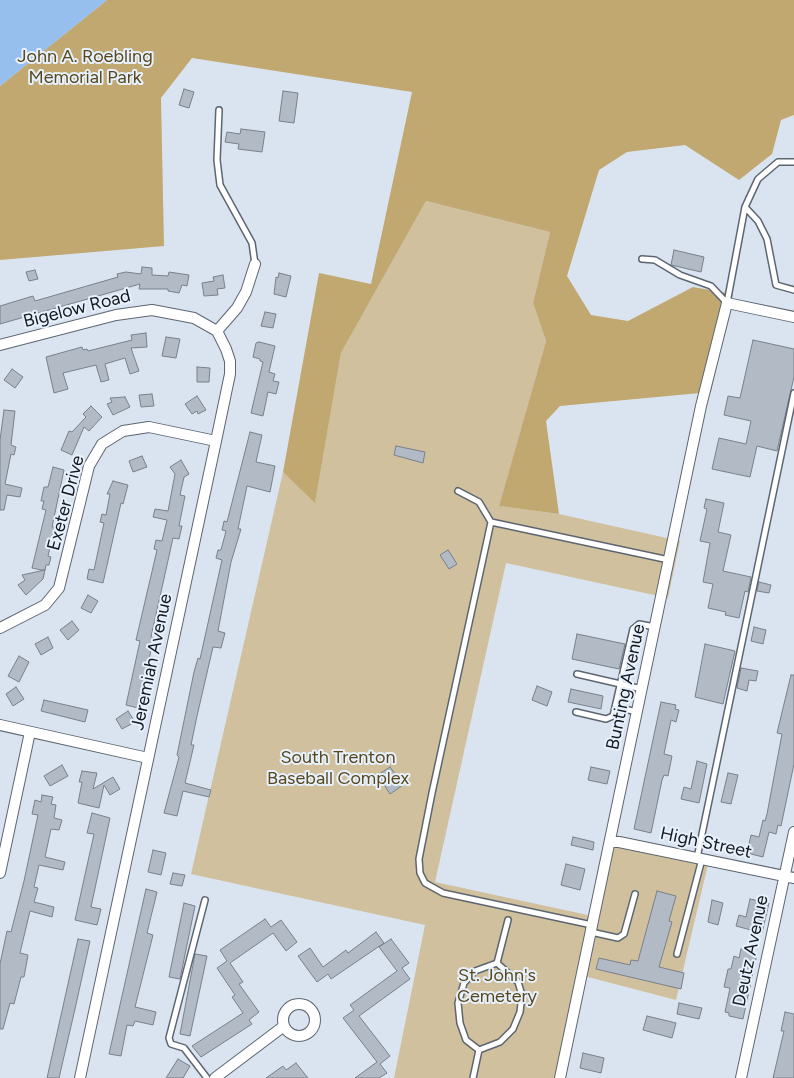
<!DOCTYPE html>
<style>
body{margin:0}
canvas{display:block;background:#dae4f0}
</style>
<canvas width="794" height="1078"></canvas>
<script>
const ctx = document.querySelector('canvas').getContext('2d');
ctx.lineJoin = 'round';
function fill(path, color) {
  ctx.fillStyle = color;
  ctx.fill(path, 'evenodd');
}
function shape(rows) {
  const path = new Path2D();
  for (const r of rows) {
    if (r.length === 3) {
      path.moveTo(r[0] + r[2], r[1]);
      path.arc(r[0], r[1], r[2], 0, 2 * Math.PI);
      continue;
    }
    path.moveTo(r[0], r[1]);
    for (let i = 2; i < r.length; i += 2) path.lineTo(r[i], r[i + 1]);
  }
  return path;
}
function trace(path, color, width, dash) {
  ctx.strokeStyle = color;
  ctx.lineWidth = width;
  ctx.lineCap = dash ? 'butt' : 'round';
  ctx.setLineDash(dash || []);
  ctx.stroke(path);
}
function label(font, color, halo, rows, align = 'center') {
  ctx.font = font + ' Figtree,sans-serif';
  ctx.lineWidth = 4;
  ctx.setLineDash([]);
  ctx.textBaseline = 'middle';
  ctx.strokeStyle = halo;
  ctx.fillStyle = color;
  for (const [text, x, y, turn = 0] of rows) {
    ctx.save();
    ctx.translate(x, y);
    ctx.rotate((+turn || 0) * Math.PI / 180);
    ctx.textAlign = isNaN(turn) ? turn : align;
    if (halo) ctx.strokeText(text, 0, 0);
    ctx.fillText(text, 0, 0);
    ctx.restore();
  }
}
fill(shape([
 [426,201,550,232,533,303,546,341,499,506,559,514,680,541,668,598,506,563,435,882,597,917,615,835,710,856,676,1000,584,976,562,1078,394,1078,425,925,191,874,283,472,315,502,341,353]
]), '#d0c09d');
fill(shape([
 [107,0,794,0,794,115,781,120,772,154,739,180,685,145,627,152,599,170,567,276,591,315,628,321,693,287,733,294,711,392,560,406,546,421,559,514,499,506,546,341,533,303,550,232,426,201,341,353,315,503,283,472,319,273,371,284,412,92,192,58,161,98,164,246,0,260,0,86]
]), '#c0a870');
fill(shape([
 [0,0,107,0,0,86]
]), '#97bfed');
const building = shape([
 [184,89,194,92,189,108,179,105,184,89],
 [283,91,298,93,294,123,279,121,283,91],
 [241,129,265,132,262,152,238,149,239,144,225,142,227,132,240,134,241,129],
 [674,250,704,257,701,272,671,265,674,250],
 [142,267,152,268,152,275,168,276,169,272,189,275,187,286,182,285,179,293,168,291,168,289,139,289,140,284,0,324,0,306,33,296,35,301,118,277,117,274,126,272,141,274,142,267],
 [35,270,38,279,29,281,26,272,35,270],
 [279,273,291,276,286,297,274,294,276,277,278,278,279,273],
 [223,275,225,288,217,289,218,295,204,296,202,283,214,281,213,277,223,275],
 [265,312,276,314,273,328,261,326,265,312],
 [146,333,147,347,131,348,139,371,130,374,125,358,105,364,109,380,101,382,96,365,63,373,68,389,54,393,46,357,82,347,83,350,87,349,88,351,132,340,131,335,146,333],
 [166,337,180,339,176,358,162,356,166,337],
 [753,340,794,349,794,377,777,451,757,446,750,477,712,469,719,438,746,444,751,421,724,415,728,396,740,398,753,340],
 [259,342,275,346,269,372,275,374,273,381,279,382,276,394,268,392,263,416,251,413,263,362,260,361,260,359,253,357,256,343,259,342],
 [197,367,210,368,209,382,197,382,197,367],
 [12,369,23,377,15,388,4,380,12,369],
 [152,394,154,406,141,407,139,395,152,394],
 [197,396,206,410,198,414,197,411,192,414,185,404,197,396],
 [125,397,130,407,113,415,107,404,112,402,110,398,125,397],
 [91,406,102,417,89,431,84,427,72,455,61,450,69,431,72,432,86,417,83,414,91,406],
 [4,410,15,411,11,445,16,447,14,455,11,454,5,484,22,488,20,497,7,495,4,510,0,510,0,440,4,410],
 [250,432,262,435,256,462,275,466,270,492,247,486,238,529,241,529,231,562,218,631,225,633,221,648,213,647,197,716,191,745,194,745,185,783,211,790,209,797,183,791,177,816,164,813,179,757,177,755,194,672,198,658,200,659,222,560,216,558,218,550,221,550,226,531,222,530,224,521,227,522,250,432],
 [396,446,425,452,423,463,394,455,396,446],
 [142,456,147,467,133,472,129,461,142,456],
 [181,460,189,474,184,477,180,495,185,496,179,526,182,526,179,539,173,538,151,637,157,639,155,649,151,648,143,704,139,703,138,708,126,705,140,641,136,640,157,550,154,549,156,540,162,541,167,520,153,517,155,509,168,511,175,474,170,467,181,460],
 [53,467,64,470,52,527,55,527,48,556,51,557,49,565,46,565,45,570,41,570,32,568,46,510,42,509,44,501,41,501,44,487,48,487,53,467],
 [113,481,128,485,123,504,121,503,103,583,87,579,89,569,94,570,104,523,100,522,102,514,106,515,110,494,107,494,113,481],
 [706,499,724,503,718,532,731,535,723,571,751,577,748,592,745,591,739,618,725,615,726,612,708,608,713,584,703,582,710,543,700,541,707,509,704,508,706,499],
 [448,550,457,564,449,569,440,555,448,550],
 [45,570,43,579,26,595,18,585,25,580,22,575,45,570],
 [759,582,771,585,769,593,757,591,759,582],
 [88,595,98,601,91,613,81,608,88,595],
 [72,621,79,630,68,640,60,630,72,621],
 [754,627,766,630,763,644,751,641,754,627],
 [577,634,625,644,619,669,572,659,577,634],
 [48,637,53,648,41,655,35,644,48,637],
 [705,644,735,651,723,704,695,697,705,644],
 [19,656,29,662,19,682,8,676,19,656],
 [741,668,758,671,756,681,749,680,747,691,737,688,741,668],
 [791,675,794,675,794,764,781,826,778,825,776,834,769,832,763,857,747,853,751,835,759,837,763,820,765,821,767,814,782,734,777,733,791,675],
 [537,686,552,692,547,706,532,700,537,686],
 [16,687,24,699,13,706,6,694,16,687],
 [571,689,603,696,601,709,568,702,571,689],
 [44,700,88,710,85,722,41,711,44,700],
 [661,702,676,705,675,709,679,710,676,722,671,720,664,754,672,756,668,776,664,775,662,780,651,833,634,829,661,702],
 [128,711,135,722,122,729,116,719,128,711],
 [697,761,707,764,699,803,681,799,684,787,691,789,697,761],
 [62,765,68,776,50,786,44,776,62,765],
 [390,767,403,785,390,794,378,775,390,767],
 [591,767,610,771,607,784,588,780,591,767],
 [82,771,97,773,93,789,113,777,120,789,110,795,104,785,99,808,78,803,82,782,79,782,82,771],
 [728,773,738,775,731,804,721,802,728,773],
 [42,795,53,797,51,804,56,805,54,818,62,820,59,830,51,829,45,857,65,862,63,870,39,865,34,887,38,888,34,902,54,907,52,917,30,911,20,953,28,955,24,977,21,977,14,1004,10,1003,3,1029,0,1029,0,964,7,931,11,932,24,881,38,815,32,814,35,800,41,802,42,795],
 [92,813,110,818,91,907,101,909,97,925,75,920,94,834,87,833,92,813],
 [573,837,594,842,593,850,571,845,573,837],
 [153,850,166,853,161,875,148,872,153,850],
 [566,864,585,869,580,890,561,885,566,864],
 [173,873,185,875,182,886,170,884,173,873],
 [146,889,157,892,147,933,153,935,135,1007,156,1012,153,1025,135,1021,133,1026,127,1025,121,1056,109,1054,146,889],
 [657,891,676,896,669,921,672,922,659,967,684,973,681,989,596,969,599,958,630,965,631,960,638,961,657,891],
 [750,899,769,903,762,933,736,926,739,915,746,917,750,899],
 [712,900,723,903,718,925,708,922,712,900],
 [184,903,195,906,180,979,169,977,184,903],
 [265,919,271,927,281,920,297,942,286,951,273,933,230,963,243,982,239,984,259,1012,249,1020,252,1024,201,1057,192,1046,243,1013,232,997,235,995,217,968,227,961,220,950,265,919],
 [376,932,384,943,331,979,328,974,317,982,298,956,310,948,323,967,346,950,348,953,376,932],
 [78,939,90,941,75,1009,59,1078,47,1078,78,939],
 [391,939,409,963,402,968,410,979,359,1016,390,1056,380,1064,387,1073,379,1078,355,1078,377,1062,343,1018,354,1010,350,1005,397,971,379,947,391,939],
 [741,949,757,954,743,1019,729,1016,729,1013,725,1012,730,988,724,987,728,969,731,969,734,956,739,958,741,949],
 [195,954,207,956,190,1036,180,1034,195,954],
 [679,1003,702,1008,699,1019,677,1014,679,1003],
 [785,1012,794,1014,794,1078,773,1078,784,1031,781,1031,785,1012],
 [647,1016,676,1023,672,1038,643,1030,647,1016],
 [583,1053,604,1058,601,1073,580,1068,583,1053],
 [178,1059,190,1066,183,1078,166,1078,178,1059],
 [296,1063,308,1078,266,1078,283,1066,286,1070,296,1063]
]);
fill(building, '#b1bac5');
trace(building, '#78818b', 1);
const service = shape([
 [219,110,217,160,220,185,252,243,255,264],
 [745,207,758,221,767,239,776,285,794,290],
 [642,259,655,260,680,275,711,286,727,303],
 [727,303,745,207,758,179,778,162,794,162],
 [458,491,479,502,491,522,432,793,419,859,420,873,425,883,443,893,592,925],
 [491,522,669,560],
 [577,674,642,689],
 [616,707,637,712],
 [576,712,606,719,613,716,633,629,639,624,655,627],
 [697,858,794,393],
 [205,900,169,1038,171,1044,184,1048,207,1078],
 [591,932,618,938,624,934,635,894],
 [677,954,702,859],
 [497,963,518,982,522,995,520,1012,513,1029,500,1042,479,1050,466,1040,460,1023,458,1003,464,983,475,971,497,963],
 [497,963,508,920],
 [473,1078,479,1050]
]);
const minor = shape([
 [217,331,237,308,246,292,255,264],
 [0,345,116,315,152,310,194,318,217,331,226,349,230,361,230,374,216,441,80,1078],
 [0,628,45,605,59,588,89,466,102,444,123,431,149,427,216,441],
 [0,725,148,758],
 [611,842,619,842,794,878],
 [0,873,30,732],
 [299,1020,16],
 [215,1078,284,1026],
 [560,1078,701,406,727,303,794,317],
 [741,1078,794,832]
]);
trace(service, '#5d6670', 8);
trace(minor, '#5d6670', 12);
trace(service, '#fff', 5);
trace(minor, '#fff', 10);
label('18px', '#59471b', '#e7f1fd', [
 ["John A. Roebling",85,57],
 ["Memorial Park",85,78],
 ["South Trenton",338,758],
 ["Baseball Complex",338,779],
 ["St. John's",497,976],
 ["Cemetery",497,997]
]);
label('18px', '#15181c', '#e7f1fd', [
 ["Bigelow Road",77,309,-14],
 ["Exeter Drive",66,503,-75],
 ["Jeremiah Avenue",152,662,-78],
 ["Bunting Avenue",626,687,-78],
 ["High Street",706,843,12],
 ["Deutz Avenue",751,951,-78]
]);
</script>
